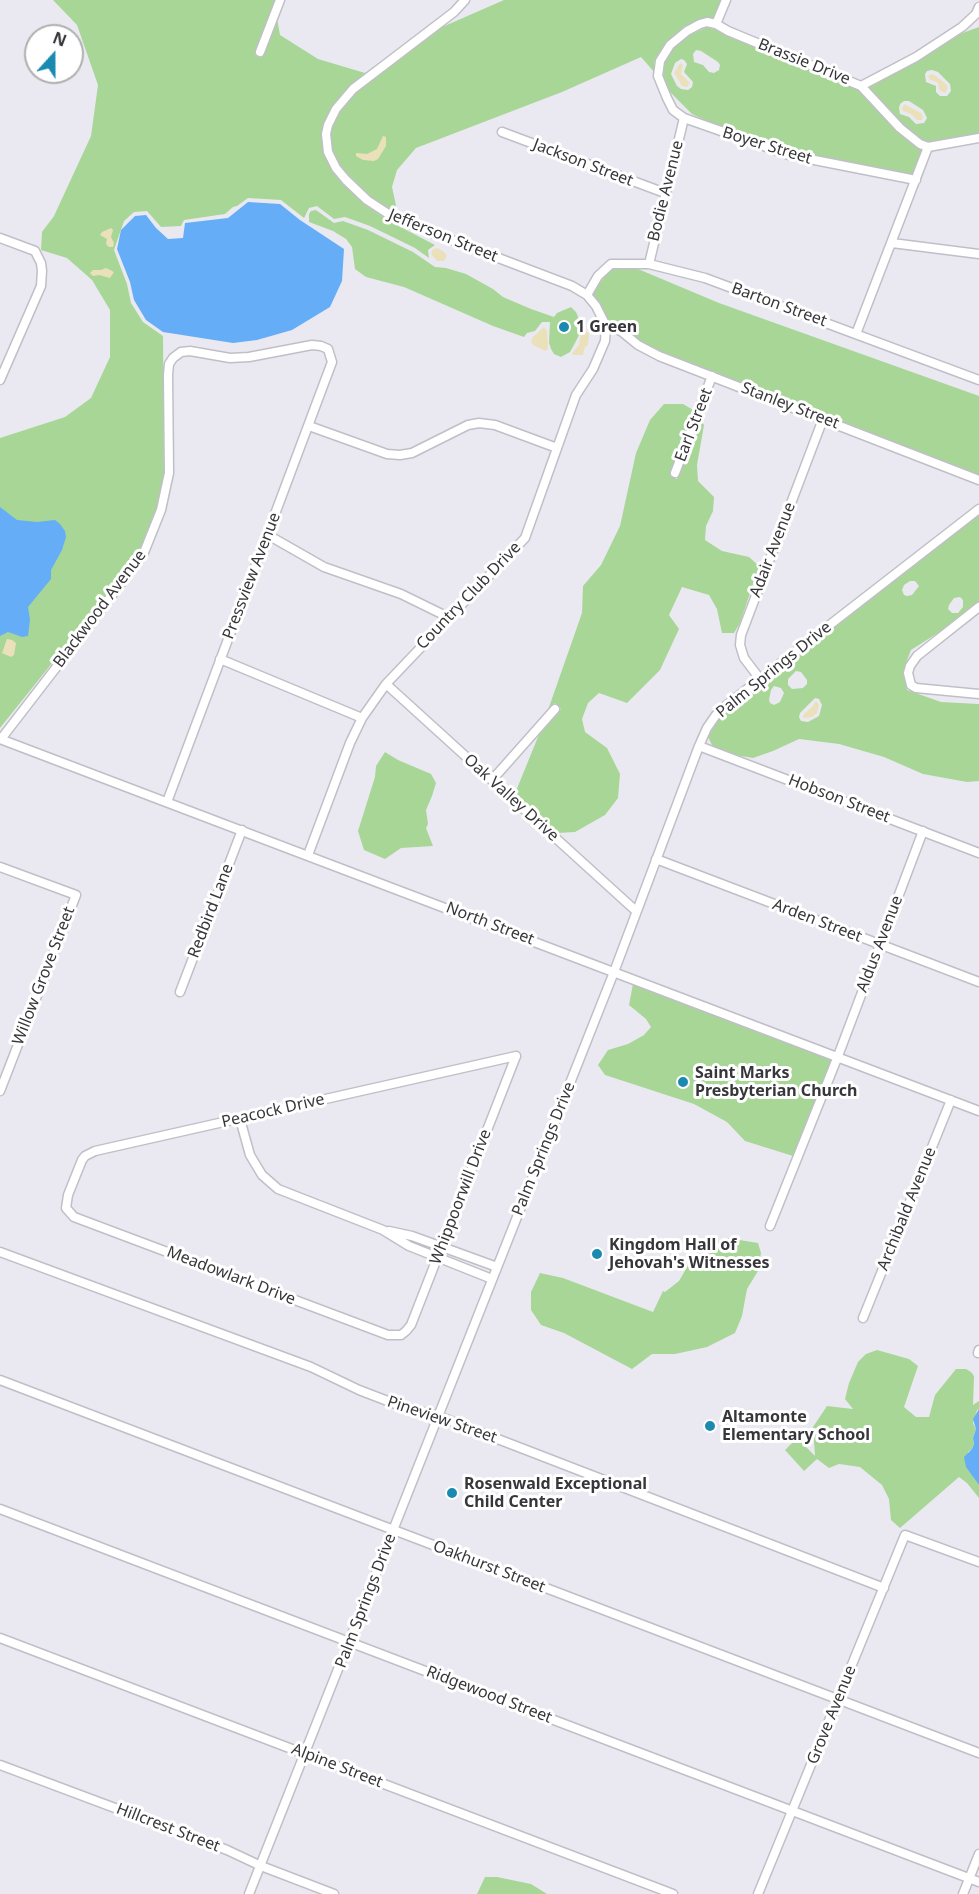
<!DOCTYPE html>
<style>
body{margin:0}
#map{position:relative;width:979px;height:1894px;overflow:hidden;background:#eae9f1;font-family:"Noto Sans",sans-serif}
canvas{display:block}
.north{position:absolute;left:24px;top:24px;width:60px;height:60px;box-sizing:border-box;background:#fff;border:2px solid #afafb0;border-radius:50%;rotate:21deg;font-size:16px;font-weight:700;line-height:24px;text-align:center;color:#37363a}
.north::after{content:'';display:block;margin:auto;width:21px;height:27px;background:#1a8ab0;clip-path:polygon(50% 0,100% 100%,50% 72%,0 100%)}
</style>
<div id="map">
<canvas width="979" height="1894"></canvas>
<div class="north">N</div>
</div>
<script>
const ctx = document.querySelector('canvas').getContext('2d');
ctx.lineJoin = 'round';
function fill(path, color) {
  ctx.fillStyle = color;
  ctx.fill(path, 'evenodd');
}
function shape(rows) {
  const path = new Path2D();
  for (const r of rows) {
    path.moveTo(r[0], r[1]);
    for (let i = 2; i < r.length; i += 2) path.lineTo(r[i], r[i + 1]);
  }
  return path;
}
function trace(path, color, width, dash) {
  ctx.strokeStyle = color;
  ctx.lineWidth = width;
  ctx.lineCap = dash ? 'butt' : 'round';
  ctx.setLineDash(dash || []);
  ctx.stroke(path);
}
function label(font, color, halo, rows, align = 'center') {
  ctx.font = font + ' "Noto Sans",sans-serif';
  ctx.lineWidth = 6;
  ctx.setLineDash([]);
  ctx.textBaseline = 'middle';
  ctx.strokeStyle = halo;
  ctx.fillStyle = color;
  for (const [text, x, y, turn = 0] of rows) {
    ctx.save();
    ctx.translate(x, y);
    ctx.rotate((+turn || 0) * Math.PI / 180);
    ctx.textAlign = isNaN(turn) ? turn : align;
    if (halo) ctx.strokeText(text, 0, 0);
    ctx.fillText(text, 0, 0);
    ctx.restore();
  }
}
fill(shape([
 [53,0,275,0,255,55,262,57,277,18,280,35,318,59,365,73,386,58,351,85,333,106,322,132,322,148,333,171,364,204,391,222,435,245,428,250,429,258,415,248,370,226,345,217,334,219,317,206,309,208,304,218,281,200,248,198,237,206,233,207,225,214,184,220,181,226,161,227,147,211,134,212,124,221,114,250,127,284,131,303,143,322,163,336,164,473,157,508,138,556,0,728,0,438,65,417,91,398,110,357,110,310,92,280,67,258,41,250,42,232,54,216,91,136,98,85,77,25],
 [504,0,722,0,714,19,707,18,698,20,684,27,668,42,656,57,654,63,655,73,641,57,562,92,416,148,397,170,392,187,398,215,370,197,339,165,332,150,330,134,332,126,339,112,355,93,440,28],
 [707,27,714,29,727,36,857,89,897,132,922,150,914,175,790,151,713,124,692,114,668,90,663,75,664,63,673,48,689,35],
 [696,50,701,51,718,62,720,65,719,70,714,73,709,72,703,65,694,62,693,54],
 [681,59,684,60,687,64,684,72,693,82,692,87,688,90,681,89,677,86,671,74,675,63],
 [979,27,979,133,929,142,922,140,903,125,868,87,917,61,957,35],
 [932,70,938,72,950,84,951,91,947,96,940,96,936,92,936,86,926,82,925,74,927,71],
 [904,101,909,101,923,110,927,118,924,123,916,124,909,117,900,114,899,108,900,104],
 [316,210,334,223,343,221,368,230,413,252,435,267,446,268,466,274,493,289,503,297,531,309,554,317,557,313,571,307,576,312,579,319,580,333,575,343,570,352,561,357,554,354,551,349,549,343,550,322,542,322,535,331,527,333,524,337,493,326,404,287,366,277,355,269,352,247,346,239,333,231,309,222,309,214,311,211],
 [622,267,638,269,719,303,979,396,979,475,660,351,640,341,622,327,609,322,600,304,592,294,607,273,613,268],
 [664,404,683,404,695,411,670,476,677,479,700,419,704,425,697,465,698,481,714,497,713,511,706,526,705,540,722,551,749,557,759,566,740,623,734,633,722,633,717,609,709,595,682,587,669,615,679,629,660,670,627,703,599,693,588,703,582,719,585,732,607,748,620,774,618,798,605,815,575,832,557,833,518,798,516,791,540,732,561,709,555,703,548,710,582,613,583,586,601,565,620,526,636,453,650,420],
 [979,515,979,602,944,629,911,650,904,668,907,690,941,702,979,704,979,781,967,782,923,774,884,757,839,744,799,739,773,751,753,758,735,755,713,747,708,737,719,718,727,711],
 [910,581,915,581,919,586,912,595,907,596,904,595,902,590,904,585],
 [960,597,963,600,963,607,958,613,952,613,948,609,949,605,954,598],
 [796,671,801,672,807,680,807,684,803,688,792,689,788,685,788,679],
 [774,686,781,688,784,693,780,702,774,705,770,703,769,700,771,690],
 [815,698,819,699,822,705,819,716,808,722,801,721,799,717,800,713],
 [385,752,398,760,431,774,436,783,432,796,426,810,428,824,426,828,433,846,401,848,385,859,364,850,358,831,375,777,376,766],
 [633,984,833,1059,793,1156,745,1141,727,1122,694,1104,605,1075,598,1065,608,1050,628,1044,644,1035,651,1027,646,1019,629,1005],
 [727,1238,758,1243,761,1253,758,1271,747,1289,742,1316,735,1333,707,1347,675,1354,652,1354,632,1369,564,1333,541,1325,531,1310,531,1292,540,1273,563,1278,653,1312,663,1291,665,1292,679,1281,697,1250],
 [877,1350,909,1359,918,1366,904,1407,916,1417,929,1417,935,1395,956,1369,966,1369,971,1372,974,1376,973,1405,979,1401,979,1409,977,1410,973,1423,976,1429,973,1438,974,1444,972,1449,968,1452,973,1476,979,1485,979,1498,967,1483,959,1477,900,1528,891,1520,889,1499,882,1485,860,1467,839,1464,829,1468,817,1459,804,1471,785,1450,797,1438,815,1456,813,1427,827,1406,853,1409,845,1399,849,1383,858,1362,866,1354],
 [485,1877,497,1877,531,1884,547,1894,477,1894]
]), '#a8d697');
fill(shape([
 [680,63,683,65,681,74,690,83,687,87,682,86,674,73],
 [932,74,936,76,946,84,948,88,945,93,939,90,938,83,929,79,928,76],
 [904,104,921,113,923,117,922,120,917,120,911,114,903,111,902,109],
 [383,136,386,137,386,146,378,159,374,161,363,160,356,156,356,153,357,153,367,154,377,149],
 [111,228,113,230,111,237,114,243,113,247,109,247,106,244,107,239,100,235,102,232],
 [438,248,443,251,447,255,444,261,437,261,431,254,433,249],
 [106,268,114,272,110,278,99,275,93,276,90,273,93,270,101,270],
 [544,327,547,331,548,345,548,349,545,351,533,345,531,341,533,337],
 [584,330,589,333,588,345,585,347,583,355,573,355,572,353,579,345,581,333],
 [7,639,12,640,16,643,14,655,11,657,2,653],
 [815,702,817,702,819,705,817,713,812,717,803,718,803,715,813,706]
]), '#eae1bb');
fill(shape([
 [248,202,280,204,300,220,344,249,342,281,330,307,292,330,257,340,233,343,163,332,146,320,134,300,130,282,117,249,121,230,135,216,146,215,156,228,168,239,183,238,185,223,228,218],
 [0,507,17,520,37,522,55,520,60,524,65,531,66,537,62,550,51,570,51,579,28,607,30,620,28,636,22,637,8,632,0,636],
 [979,1409,979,1485,966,1467,964,1457,972,1449,974,1444,973,1438,976,1429,973,1419]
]), '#65adf7');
const minor = shape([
 [716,24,726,0],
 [260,52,280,0],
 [861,86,916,57,962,27,976,14,979,7],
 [502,132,665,193],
 [916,180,789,155,684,118,673,110,667,98,658,76,660,61,670,45,687,31,700,24,707,22,716,24,728,31,861,86,900,128,920,144,928,147,979,138],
 [0,238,35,251,41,263,42,271,41,286,0,380],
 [892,243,979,254],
 [649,264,684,118],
 [587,295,598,276,611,264,649,264,705,278,979,380],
 [606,326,621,331,638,345,659,356,979,480],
 [856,334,928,147],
 [309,426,387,454,400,455,412,453,468,425,479,423,495,425,557,448],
 [675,473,712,376],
 [268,535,324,567,401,594,448,617],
 [979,607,917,656,910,666,908,673,911,685,916,688,979,694],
 [220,659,362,718],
 [760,679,744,658,740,645,741,635,823,419],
 [386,684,636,911],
 [0,739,979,1111],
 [1,739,143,555,161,510,169,473,168,375,169,364,173,358,181,352,190,351,230,358,249,357,312,345,321,346,328,349,332,362,167,802],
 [699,746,979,853],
 [492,780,555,709],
 [308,855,350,743,362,718,386,684,525,538,576,395,593,369,605,341,606,326,596,306,587,295,572,286,396,219,367,200,346,180,336,168,328,152,326,134,328,125,336,109,353,89,454,12,465,0],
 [656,859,979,982],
 [0,867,76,895,0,1091],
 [180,992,242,830],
 [516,1056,411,1325,406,1331,401,1335,388,1335,74,1217,66,1208,68,1195,82,1160,85,1156,95,1151,516,1056],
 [240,1119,250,1155,262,1175,278,1189,383,1230,409,1246,492,1279],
 [770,1226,838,1056,923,831],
 [389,1231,412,1236,497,1267],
 [0,1252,311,1367,359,1390,398,1405,438,1416,884,1588],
 [863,1318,951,1100],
 [978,1353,979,1350],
 [0,1380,979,1753],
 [0,1509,979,1882],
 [0,1638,673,1894],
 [0,1765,227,1850,261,1866,334,1894],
 [249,1894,614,972,699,746,707,728,716,715,724,707,979,509],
 [758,1894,905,1535,979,1562],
 [963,1894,979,1854]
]);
trace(minor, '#c0bfc7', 11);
trace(minor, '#fff', 8);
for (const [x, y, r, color] of [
 [564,327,6,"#1a8ab0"],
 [683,1082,6,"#1a8ab0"],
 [597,1254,6,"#1a8ab0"],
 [710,1426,6,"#1a8ab0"],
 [452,1493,6,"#1a8ab0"]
]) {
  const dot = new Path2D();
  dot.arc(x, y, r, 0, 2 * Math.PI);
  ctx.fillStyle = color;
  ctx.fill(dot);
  trace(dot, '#fff', 2);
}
label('16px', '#37363a', '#fff', [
 ["Brassie Drive",804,62,22],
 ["Boyer Street",767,146,17],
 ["Jackson Street",583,163,21],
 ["Bodie Avenue",666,191,-76],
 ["Jefferson Street",443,236,22],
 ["Barton Street",779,305,20],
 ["Stanley Street",790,406,21],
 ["Earl Street",694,425,-69],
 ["Adair Avenue",773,550,-69],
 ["Pressview Avenue",252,576,-69],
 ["Country Club Drive",469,596,-46],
 ["Blackwood Avenue",100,609,-53],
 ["Palm Springs Drive",774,670,-39],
 ["Oak Valley Drive",511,798,42],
 ["Hobson Street",839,799,21],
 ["Redbird Lane",211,911,-69],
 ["Arden Street",817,921,21],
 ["North Street",490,924,21],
 ["Aldus Avenue",880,944,-69],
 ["Willow Grove Street",44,976,-69],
 ["Peacock Drive",273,1111,-13],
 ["Palm Springs Drive",544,1149,-68],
 ["Whippoorwill Drive",461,1197,-69],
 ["Archibald Avenue",907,1209,-68],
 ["Meadowlark Drive",231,1276,21],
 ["Pineview Street",442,1420,19],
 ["Oakhurst Street",489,1567,21],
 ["Palm Springs Drive",366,1601,-69],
 ["Ridgewood Street",489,1695,21],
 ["Grove Avenue",832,1715,-68],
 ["Alpine Street",337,1766,21],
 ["Hillcrest Street",168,1828,21]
]);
label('bold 16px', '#37363a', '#fff', [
 ["1 Green",576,327],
 ["Saint Marks",695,1073],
 ["Presbyterian Church",695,1091],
 ["Kingdom Hall of",609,1245],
 ["Jehovah's Witnesses",609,1263],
 ["Altamonte",722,1417],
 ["Elementary School",722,1435],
 ["Rosenwald Exceptional",464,1484],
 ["Child Center",464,1502]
], 'left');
</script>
